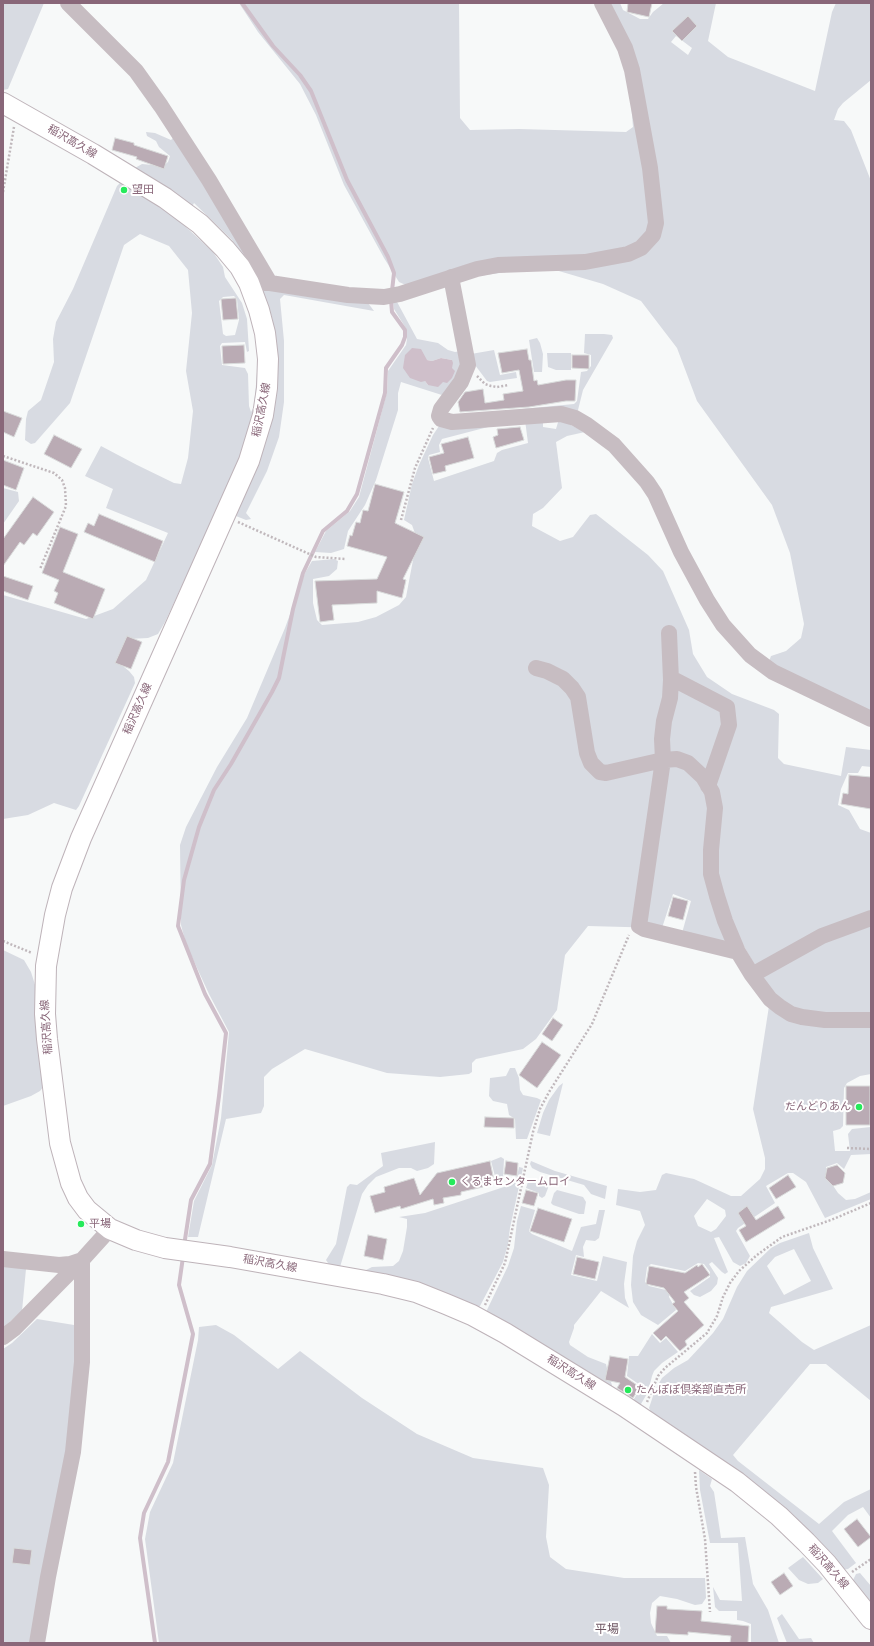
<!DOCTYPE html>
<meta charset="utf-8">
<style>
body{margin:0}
#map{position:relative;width:874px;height:1646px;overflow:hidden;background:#f7f9f9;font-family:"DM Sans",sans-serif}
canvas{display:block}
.frame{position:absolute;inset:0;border:4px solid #896779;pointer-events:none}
</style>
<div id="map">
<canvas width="874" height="1646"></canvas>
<div class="frame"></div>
</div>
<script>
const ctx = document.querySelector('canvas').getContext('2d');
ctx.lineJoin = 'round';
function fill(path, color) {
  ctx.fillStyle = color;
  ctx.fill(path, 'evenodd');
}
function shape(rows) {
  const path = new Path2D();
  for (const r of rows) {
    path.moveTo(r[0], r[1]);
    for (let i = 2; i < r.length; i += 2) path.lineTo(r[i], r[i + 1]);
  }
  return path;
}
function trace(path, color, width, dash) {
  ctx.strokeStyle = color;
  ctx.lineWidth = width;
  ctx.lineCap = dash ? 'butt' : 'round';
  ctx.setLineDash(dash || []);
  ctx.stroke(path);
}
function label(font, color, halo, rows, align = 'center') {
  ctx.font = font + ' "DM Sans","Noto Sans JP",sans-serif';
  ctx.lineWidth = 4;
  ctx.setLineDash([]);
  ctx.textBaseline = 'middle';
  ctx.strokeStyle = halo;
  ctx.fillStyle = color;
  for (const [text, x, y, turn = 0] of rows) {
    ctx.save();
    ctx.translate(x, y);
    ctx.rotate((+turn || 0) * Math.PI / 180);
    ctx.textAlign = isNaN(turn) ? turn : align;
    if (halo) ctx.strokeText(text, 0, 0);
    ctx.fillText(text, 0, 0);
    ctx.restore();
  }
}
fill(shape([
 [3,3,44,3,8,89,3,90],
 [239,3,459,3,460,118,470,130,519,129,626,132,633,127,629,80,608,3,620,3,623,10,640,19,648,19,653,12,664,3,716,3,708,41,728,57,815,91,832,12,836,3,871,3,871,80,843,103,838,109,834,120,844,121,851,130,871,181,871,714,768,664,771,656,786,651,801,638,804,624,790,553,772,505,697,401,677,348,641,301,603,284,552,269,528,269,408,286,399,282,384,258,344,185,316,115,300,84,258,32],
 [676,36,692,48,688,55,671,42],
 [146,132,155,133,171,140,175,136,257,271,245,259,232,240,194,203,186,219,186,227,213,252,223,267,225,277,242,303,247,319,249,351,247,352,245,342,222,343,220,346,222,365,245,368,248,374,249,406,251,412,254,406,257,373,257,350,260,349,257,404,248,439,233,476,165,622,158,634,148,638,128,639,118,662,129,671,134,677,135,683,79,806,76,810,54,803,28,815,3,819,3,595,86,619,113,609,146,580,168,533,106,508,113,489,85,476,101,446,137,465,174,483,181,484,188,458,193,411,186,371,192,313,188,270,169,246,140,234,124,245,70,403,35,443,31,444,25,440,26,419,28,411,41,400,54,362,53,339,56,322,73,289,117,186,135,168,142,164,163,166,168,162,170,156,159,147,156,141,147,136],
 [234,296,237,299,239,320,235,335,226,336,223,334,219,301,223,297],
 [261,288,368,303,374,311,284,295,280,299,284,341,284,402,279,437,267,471,246,513,251,519,246,520,236,516,236,512,277,349,272,317],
 [396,300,417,339,438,343,448,350,455,352,461,351,463,362,445,396,401,382,398,393,398,410,376,480,365,505,348,531,344,549,331,553,315,552,326,531,350,511,359,497,387,392,388,371,406,345,407,339,407,330,394,309,393,302],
 [441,358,452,360,452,368,428,385,425,381,427,360,432,361],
 [585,334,604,334,612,335,613,338,583,390,577,414,522,412,522,409,574,404,577,401,581,372,587,371,591,366,591,355,584,353],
 [537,338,540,343,543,354,542,372,534,372,529,340],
 [494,350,500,375,516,372,517,378,490,382,487,381,472,361,471,354],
 [547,353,571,353,571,370,556,370,548,367],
 [543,419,543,427,556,429,559,419,585,432,567,436,556,442,562,488,543,508,533,514,532,526,560,541,573,537,590,515,596,514,648,555,663,571,689,630,693,654,707,677,732,694,774,710,779,714,778,758,784,764,841,776,846,747,871,750,871,767,862,766,858,773,848,773,841,789,838,805,849,810,860,829,871,833,871,1074,860,1076,847,1083,844,1088,843,1126,840,1129,833,1131,835,1151,850,1151,848,1134,852,1129,871,1127,871,1154,851,1155,844,1169,837,1163,826,1167,828,1178,838,1193,846,1200,855,1199,871,1192,871,1199,825,1218,806,1182,793,1173,788,1173,766,1186,775,1203,738,1228,736,1231,750,1256,746,1263,740,1266,733,1262,719,1237,714,1238,728,1272,725,1274,722,1272,712,1262,709,1264,718,1278,717,1284,711,1291,700,1297,694,1295,690,1291,710,1277,710,1272,704,1264,698,1263,685,1271,651,1264,647,1267,645,1282,649,1286,670,1291,669,1297,676,1310,658,1325,641,1315,633,1302,631,1285,633,1256,637,1241,645,1225,640,1211,616,1205,618,1189,640,1192,656,1190,662,1175,666,1173,694,1179,731,1196,741,1196,760,1179,765,1169,765,1158,753,1109,769,1006,802,1013,773,997,726,915,709,830,727,938,723,942,682,933,691,901,673,894,662,928,588,926,565,955,557,1010,536,1039,523,1049,476,1059,472,1063,472,1072,469,1074,440,1077,387,1073,305,1049,272,1069,264,1077,264,1106,261,1113,226,1119,198,1237,188,1237,194,1201,212,1165,221,1118,229,1032,209,994,186,944,181,925,180,845,186,827,217,767,247,718,285,628,305,573,312,561,334,559,338,561,337,569,329,576,313,579,313,603,317,620,322,625,358,622,376,617,399,605,406,597,417,539,412,525,404,520,412,484,419,465,433,435,439,426,488,427,442,439,439,445,440,452,429,455,428,458,434,481,494,461,497,453,502,450,528,443,525,420],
 [707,1199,725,1210,726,1216,716,1229,711,1232,698,1226,694,1216],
 [3,488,18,492,19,501,3,524],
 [3,950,24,960,31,972,37,991,44,1086,40,1091,31,1096,3,1106],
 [510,1068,515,1068,519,1078,520,1090,523,1095,537,1098,541,1100,527,1139,516,1139,515,1119,509,1115,507,1104,493,1101,489,1096,490,1078,506,1076],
 [563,1083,550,1136,537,1133,543,1113,549,1100,559,1086],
 [435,1142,434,1164,428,1168,417,1171,411,1168,399,1168,376,1177,368,1185,362,1194,340,1267,330,1266,326,1260,336,1244,347,1187,350,1184,357,1185,383,1166,381,1153],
 [501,1157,504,1159,503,1178,496,1180,491,1161],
 [531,1161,555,1171,607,1186,605,1199,591,1194,584,1185,540,1172,532,1168,530,1164],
 [519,1167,523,1168,510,1228,508,1244,503,1262,480,1306,477,1308,365,1273,366,1270,372,1267,393,1266,399,1261,403,1251,407,1227,407,1219,399,1217,425,1213,513,1184,516,1181],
 [530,1180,547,1185,548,1188,545,1196,542,1198,539,1196,539,1193,526,1188,528,1182],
 [557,1190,583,1197,586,1202,584,1214,579,1214,553,1205,551,1203,554,1193],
 [521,1206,535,1210,529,1231,532,1234,572,1251,581,1227,596,1224,599,1210,605,1210,599,1238,595,1241,586,1240,583,1247,584,1257,576,1255,571,1275,597,1281,603,1256,627,1262,624,1284,625,1298,629,1308,601,1291,574,1325,574,1328,569,1342,570,1345,588,1357,606,1364,609,1377,612,1385,611,1389,486,1314,487,1310,508,1266,514,1248,517,1221],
 [809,1233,813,1248,833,1289,771,1307,769,1313,802,1342,814,1350,871,1325,871,1401,826,1364,810,1364,733,1455,738,1461,819,1524,844,1502,871,1489,871,1518,863,1507,848,1515,832,1531,856,1563,848,1569,842,1570,794,1516,726,1463,651,1412,649,1408,655,1390,662,1378,674,1368,688,1360,713,1333,723,1319,737,1287,747,1271,771,1248,780,1243],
 [794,1249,811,1281,784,1295,767,1266,775,1257],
 [3,1266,26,1269,22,1311,3,1328],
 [37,1319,74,1325,74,1380,66,1450,31,1643,3,1643,3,1349,12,1343],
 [216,1325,234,1335,278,1369,300,1351,362,1398,417,1434,473,1458,543,1468,549,1485,546,1537,550,1557,566,1569,624,1578,705,1578,706,1598,702,1604,695,1605,677,1599,660,1596,652,1603,650,1613,651,1623,657,1636,667,1636,671,1643,159,1643,145,1539,150,1512,173,1463,198,1340,199,1327],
 [652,1334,660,1343,666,1338,678,1352,662,1363,654,1371,652,1376,648,1392,641,1404,637,1404,632,1402,641,1388,640,1385,627,1376,629,1356,638,1356],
 [699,1470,712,1479,710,1486,714,1492,721,1538,745,1537,753,1584,768,1610,779,1643,751,1643,751,1624,743,1621,737,1620,737,1611,719,1611,715,1607,713,1587,720,1600,742,1601,738,1543,710,1543,700,1490],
 [803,1557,823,1579,818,1583,808,1584,799,1580,788,1568],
 [860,1573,871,1586,871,1608,854,1585,853,1580,856,1574],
 [782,1614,799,1639,811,1638,814,1643,787,1643,777,1618]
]), '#d8dbe2');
fill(shape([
 [412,348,421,349,427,360,432,361,441,358,452,360,453,363,452,368,455,371,452,378,447,383,443,382,438,387,428,385,425,381,421,382,410,378,403,368,405,355]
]), '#cfbfca');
trace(shape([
 [242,3,273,46,300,75,311,91,347,180,388,257,394,273,392,291],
 [184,1246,191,1200,210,1164,219,1096,226,1033,205,994,178,926,184,880,199,827,214,790,231,764,272,692,279,678,293,609,303,573,323,531,347,511,357,494,385,393,386,368,402,345,405,337,405,330,392,312,391,300],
 [155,1643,140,1538,144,1513,168,1462,193,1334,179,1285,183,1257]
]), '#cfbfca', 4);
const building = shape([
 [628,3,652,3,649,17,627,12,628,3],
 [688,16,697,26,682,41,672,31,688,16],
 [115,138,134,143,134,145,168,156,164,169,136,159,137,157,112,150,115,138],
 [236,298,238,319,223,320,221,299,236,298],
 [244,345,245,363,223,364,222,346,244,345],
 [527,349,529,360,531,360,534,381,537,380,538,385,566,380,576,380,575,401,566,401,529,407,460,412,458,402,465,392,483,389,485,403,504,400,503,394,523,391,519,370,502,373,498,353,527,349],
 [572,355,589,355,589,369,572,368,572,355],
 [3,411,22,418,14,437,3,432,3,411],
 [520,427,524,440,496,448,493,437,498,435,497,429,520,427],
 [54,435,82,449,71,468,44,454,54,435],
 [468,437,474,458,445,466,446,471,433,474,429,457,444,453,441,444,468,437],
 [3,460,24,468,16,490,3,485,3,460],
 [375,484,404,492,395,523,424,537,403,579,406,580,402,598,377,591,377,603,332,605,334,620,320,622,315,581,377,579,387,557,347,546,350,535,352,536,356,522,360,523,363,510,368,511,375,484],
 [33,497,54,512,37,536,33,533,24,545,20,542,3,566,3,539,33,497],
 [99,514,163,541,155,562,84,532,88,523,94,526,99,514],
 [60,527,78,534,63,572,105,589,93,619,54,603,58,593,54,591,59,580,42,573,60,527],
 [3,576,33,586,28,600,3,591,3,576],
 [127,636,142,642,131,669,115,663,127,636],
 [849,775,871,777,871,809,841,804,843,793,848,794,849,775],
 [673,897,688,901,683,920,668,916,673,897],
 [553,1018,563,1025,552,1041,542,1034,553,1018],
 [542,1042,561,1055,537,1088,519,1075,542,1042],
 [846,1086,870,1086,870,1125,846,1125,846,1086],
 [485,1117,514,1118,514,1128,484,1127,485,1117],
 [490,1161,494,1181,482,1184,483,1187,461,1192,461,1195,443,1198,444,1203,434,1205,433,1199,401,1209,400,1206,375,1213,370,1196,385,1192,384,1187,414,1178,420,1195,437,1173,490,1161],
 [506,1161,518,1163,517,1176,504,1174,506,1161],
 [837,1165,845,1173,843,1183,833,1186,825,1178,827,1168,837,1165],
 [788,1175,796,1187,776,1199,769,1188,788,1175],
 [526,1190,538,1193,534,1206,522,1203,526,1190],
 [747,1206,756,1220,778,1206,785,1218,746,1242,739,1230,746,1226,738,1213,747,1206],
 [538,1208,572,1219,564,1242,530,1231,538,1208],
 [368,1235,387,1239,383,1260,364,1256,368,1235],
 [577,1257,599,1262,595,1279,573,1274,577,1257],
 [702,1264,710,1275,684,1292,689,1298,684,1302,704,1325,685,1341,687,1345,680,1351,666,1336,661,1341,653,1333,678,1311,672,1304,675,1302,664,1288,646,1284,649,1266,685,1273,697,1265,698,1267,702,1264],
 [610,1356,628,1359,625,1377,640,1387,633,1398,617,1388,620,1383,605,1380,610,1356],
 [857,1519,871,1537,858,1547,844,1529,857,1519],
 [14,1548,32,1550,30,1565,12,1563,14,1548],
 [784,1573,793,1586,780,1595,771,1582,784,1573],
 [657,1606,667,1606,667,1609,702,1611,701,1621,749,1626,748,1643,730,1643,731,1636,688,1632,688,1635,655,1633,657,1606]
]);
fill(building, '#baabb4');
trace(building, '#d9dbdb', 1);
const major = shape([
 [3,103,93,154,165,198,200,224,225,249,240,267,249,283,259,310,265,333,268,359,267,388,263,415,249,461,81,838,62,888,55,915,46,966,45,1014,47,1039,60,1143,71,1183,78,1198,87,1210,110,1229,136,1240,165,1248,230,1257,383,1284,416,1292,446,1304,472,1315,505,1333,624,1406,737,1482,779,1516,806,1542,827,1564,871,1619]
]);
trace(major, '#beb3b9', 22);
trace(shape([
 [3,192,14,127],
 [477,376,485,384,491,386,497,387,509,385],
 [3,456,54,473,62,480,65,488,66,506,40,569],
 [401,520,415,468,433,428],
 [238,522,316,557,346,559],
 [3,941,32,953],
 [847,1148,871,1149],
 [485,1305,505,1263,533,1132,540,1109,549,1092,592,1024,629,935],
 [647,1402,658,1376,665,1368,707,1333,717,1316,723,1297,730,1283,739,1271,757,1255,782,1237,831,1220,871,1203],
 [695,1472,696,1487,705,1539,710,1612],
 [852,1572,871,1559]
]), '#c0b8bc', 2.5, [2, 2]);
trace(shape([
 [68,3,136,71,161,106,209,180,270,283],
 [451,277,468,365,461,382,441,409,439,416,441,419,452,422,561,414,575,418,587,425,614,445,647,482,655,494,681,552,707,600,723,625,750,655,773,672,871,719],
 [249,283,270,283,348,295,384,297,400,294,477,269,498,265,585,262,628,254,641,248,653,235,656,223,650,168,632,70,625,48,602,3],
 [536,668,547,671,563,679,572,688,578,697,587,753,591,763,600,772,606,773,663,760,662,739,664,721,670,698,671,680,669,633],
 [671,678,727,707,729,725,708,786],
 [738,952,644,929,639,926,663,760,677,759,688,763,703,777,712,792,715,808,711,850,711,874,717,896,725,921,738,952,752,975,770,999,780,1007,791,1014,802,1017,825,1020,871,1020],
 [752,975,822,936,871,918],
 [3,1259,59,1265,70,1264,82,1260,110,1229],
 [3,1337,15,1328,82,1260],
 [37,1643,48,1577,73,1452,82,1362,82,1260]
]), '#c7bdc2', 16);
trace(major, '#fff', 20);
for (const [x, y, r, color] of [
 [124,190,4,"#26ea5b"],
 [859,1107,4,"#26ea5b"],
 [452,1182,4,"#26ea5b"],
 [81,1224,4,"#26ea5b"],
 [628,1390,4,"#26ea5b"]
]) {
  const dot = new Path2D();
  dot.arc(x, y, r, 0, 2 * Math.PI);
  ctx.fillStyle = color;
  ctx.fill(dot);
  trace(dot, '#fff', 1.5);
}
label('11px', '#896779', '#fff', [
 ["稲沢高久線",72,142,30],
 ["稲沢高久線",262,410,-79],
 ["稲沢高久線",138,709,-66],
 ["稲沢高久線",47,1027,-94],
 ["稲沢高久線",270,1264,10],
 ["稲沢高久線",571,1373,32],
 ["稲沢高久線",828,1567,49]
]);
label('11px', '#896779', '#fff', [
 ["望田",132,190],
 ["だんどりあん",851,1107,"right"],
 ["くるまセンタームロイ",460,1182],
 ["平場",89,1224],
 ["たんぽぽ倶楽部直売所",636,1390]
], 'left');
label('12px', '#6e5662', '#fff', [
 ["平場",607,1630]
]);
</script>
